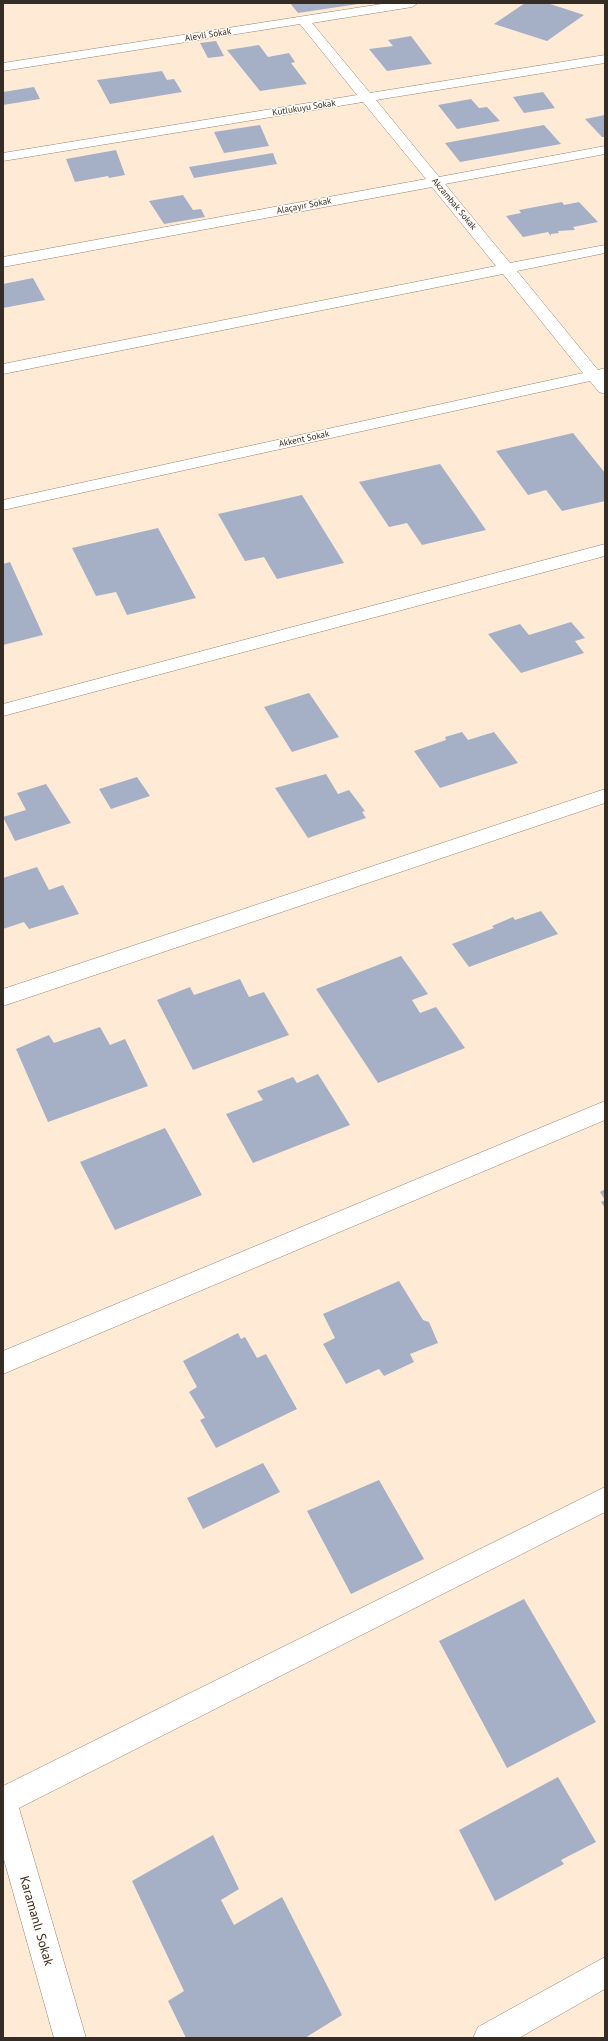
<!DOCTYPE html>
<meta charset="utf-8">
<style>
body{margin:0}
#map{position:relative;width:608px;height:2041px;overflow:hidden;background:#ffead6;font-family:"PT Sans",sans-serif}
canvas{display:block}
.frame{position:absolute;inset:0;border:4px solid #352d25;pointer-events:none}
</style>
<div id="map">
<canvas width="608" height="2041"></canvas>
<div class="frame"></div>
</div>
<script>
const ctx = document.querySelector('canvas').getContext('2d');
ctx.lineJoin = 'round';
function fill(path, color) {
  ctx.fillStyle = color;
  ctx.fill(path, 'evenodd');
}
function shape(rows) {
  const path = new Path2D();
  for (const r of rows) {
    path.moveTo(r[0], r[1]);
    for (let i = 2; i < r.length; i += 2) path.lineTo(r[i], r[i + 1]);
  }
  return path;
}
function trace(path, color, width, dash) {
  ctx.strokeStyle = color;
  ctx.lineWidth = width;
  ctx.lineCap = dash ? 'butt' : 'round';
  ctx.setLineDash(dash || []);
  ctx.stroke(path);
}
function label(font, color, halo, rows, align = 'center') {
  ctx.font = font + ' "PT Sans",sans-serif';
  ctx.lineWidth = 3;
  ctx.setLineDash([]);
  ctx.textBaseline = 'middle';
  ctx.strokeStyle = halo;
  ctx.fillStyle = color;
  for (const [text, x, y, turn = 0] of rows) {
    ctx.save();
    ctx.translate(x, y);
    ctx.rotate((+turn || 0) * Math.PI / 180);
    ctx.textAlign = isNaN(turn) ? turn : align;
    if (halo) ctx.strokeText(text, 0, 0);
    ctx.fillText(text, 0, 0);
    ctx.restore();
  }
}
fill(shape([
 [290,3,358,3,358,4,298,13],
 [525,3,547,3,584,15,547,41,494,24],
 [411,36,432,64,387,71,369,49,393,46,388,40],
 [216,41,224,56,208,58,200,43],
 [259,45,268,57,289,53,295,62,291,63,307,84,260,91,227,50],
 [162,71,167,80,174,79,182,92,110,104,97,80],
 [34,87,40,99,3,105,3,92],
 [543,92,555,108,524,113,513,97],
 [471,99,479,108,487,107,500,121,457,129,438,105],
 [605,115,605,137,602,137,585,119],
 [260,125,269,146,224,153,214,132],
 [544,125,561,144,460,162,445,143],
 [116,150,125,175,109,178,108,176,75,182,66,159],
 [273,153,277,164,194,178,189,167],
 [183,195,193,210,201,209,205,217,164,224,149,201],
 [562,202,564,205,579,202,598,222,573,227,575,230,558,231,559,233,551,234,551,236,548,232,523,237,506,216,521,213,519,210],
 [33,278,45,300,3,308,3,284],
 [573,433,605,473,605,501,562,511,546,490,528,495,496,451],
 [440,464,486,530,422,545,407,523,389,527,359,482],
 [302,495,344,563,277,579,264,557,245,561,218,514],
 [158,528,196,598,127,615,116,592,96,596,72,548],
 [10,562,43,635,3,645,3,564],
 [571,622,585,638,575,641,584,653,521,673,488,634,520,624,529,635],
 [309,693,339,737,292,752,264,707],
 [462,732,468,740,494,732,518,763,440,788,414,751,446,740,445,737],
 [326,774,338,794,349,790,365,811,362,812,366,818,308,838,275,788],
 [137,777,150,796,111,809,99,789],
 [46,784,71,823,15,841,3,817,26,810,17,793],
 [37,867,49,890,63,885,79,914,29,929,24,922,3,929,3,878],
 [541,911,558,934,469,967,452,944,494,928,492,926,513,917,515,920],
 [401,956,428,994,412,1000,420,1013,436,1007,465,1048,378,1083,316,989],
 [240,979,249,997,264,992,289,1035,193,1070,157,1000,190,987,194,995],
 [100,1027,110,1045,125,1039,148,1086,48,1122,16,1049,49,1035,54,1043],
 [318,1074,350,1125,253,1163,226,1114,263,1100,257,1091,293,1077,297,1083],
 [165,1128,202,1195,115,1230,80,1162],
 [605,1189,605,1208,601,1202,605,1200,600,1192],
 [399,1281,423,1320,429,1322,438,1343,410,1354,414,1362,384,1376,379,1369,346,1384,323,1344,335,1338,323,1314],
 [238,1333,241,1339,245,1337,257,1358,266,1354,297,1409,216,1448,200,1420,205,1418,189,1392,197,1387,183,1361],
 [263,1463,280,1492,203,1529,187,1498],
 [379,1480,424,1559,351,1594,307,1511],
 [524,1599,596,1722,507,1768,439,1641],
 [558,1777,596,1842,561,1860,564,1864,495,1901,459,1830],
 [213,1835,239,1889,221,1900,234,1925,282,1897,342,2015,305,2038,186,2038,168,2001,184,1991,132,1881]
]), '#a5b0c7');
const minor = shape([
 [388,3,418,3,412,7,312,23,370,93,605,55,605,63,376,100,439,177,605,146,605,154,445,184,510,263,605,245,605,253,517,271,598,370,605,368,605,394,599,392,590,381,3,510,3,500,583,373,503,274,3,374,3,364,496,266,432,187,3,267,3,257,426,179,363,102,3,161,3,153,357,95,300,24,3,71,3,63,388,3],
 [605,544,605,556,3,716,3,704,605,544],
 [605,789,605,803,3,1006,3,989,605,789],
 [605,1101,605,1120,3,1374,3,1351,605,1101],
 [605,1487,605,1512,19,1808,86,2038,54,2038,3,1856,3,1786,605,1487],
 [605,1957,605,1989,519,2038,473,2038,478,2027,605,1957]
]);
trace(minor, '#958270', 1);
fill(minor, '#fff');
label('9px', '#352d25', '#fffbf6', [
 ["Alevli Sokak",208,35,-9],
 ["Kutlukuyu Sokak",304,108,-9],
 ["Akzambak Sokak",454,204,50],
 ["Alaçayır Sokak",304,206,-11],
 ["Akkent Sokak",304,439,-12]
]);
label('13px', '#352d25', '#fffbf6', [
 ["Karamanlı Sokak",36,1921,74]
]);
</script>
